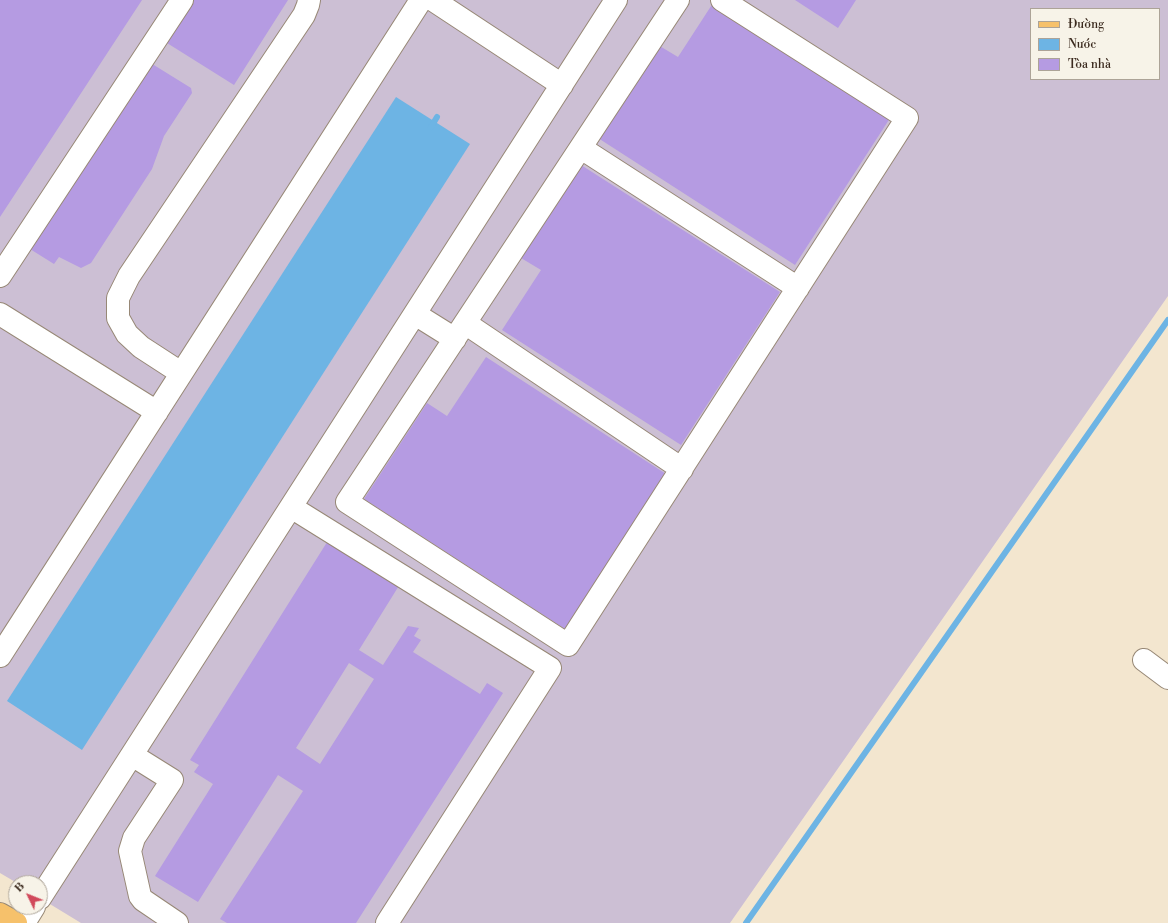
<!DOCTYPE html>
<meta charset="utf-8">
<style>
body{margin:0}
#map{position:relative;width:1168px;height:923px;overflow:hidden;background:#f3e6cf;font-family:"Libre Bodoni",serif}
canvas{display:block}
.legend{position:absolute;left:1030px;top:8px;width:130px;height:72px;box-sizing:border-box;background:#f7f3e8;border:1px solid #aca397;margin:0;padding:5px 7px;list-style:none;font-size:12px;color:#3b2a1e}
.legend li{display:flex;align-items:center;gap:8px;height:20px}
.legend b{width:20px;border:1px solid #aca397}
.north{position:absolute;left:8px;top:875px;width:40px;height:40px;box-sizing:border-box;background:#f7f3e8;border:1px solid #aca397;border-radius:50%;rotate:313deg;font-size:11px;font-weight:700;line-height:16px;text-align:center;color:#3b2a1e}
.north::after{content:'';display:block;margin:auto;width:14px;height:18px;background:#d1495b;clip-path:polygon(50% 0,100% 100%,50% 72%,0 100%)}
</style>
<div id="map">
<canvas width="1168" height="923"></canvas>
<ul class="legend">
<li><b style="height:5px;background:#f6c16b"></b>Đường</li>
<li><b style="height:11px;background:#6db4e4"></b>Nước</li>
<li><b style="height:11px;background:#b59be2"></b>Tòa nhà</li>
</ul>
<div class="north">B</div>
</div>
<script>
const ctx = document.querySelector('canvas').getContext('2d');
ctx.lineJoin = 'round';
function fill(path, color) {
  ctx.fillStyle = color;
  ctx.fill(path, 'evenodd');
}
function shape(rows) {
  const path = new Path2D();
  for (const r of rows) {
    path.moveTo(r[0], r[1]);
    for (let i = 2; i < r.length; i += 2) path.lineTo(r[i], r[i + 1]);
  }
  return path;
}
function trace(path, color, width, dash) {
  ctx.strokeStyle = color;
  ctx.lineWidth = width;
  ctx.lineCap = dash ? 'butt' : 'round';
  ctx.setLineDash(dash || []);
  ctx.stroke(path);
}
fill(shape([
 [0,0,1168,0,1168,296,730,923,81,923,40,898,40,883,17,883,0,873],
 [1031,9,1159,9,1159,79,1031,79]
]), '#ccbfd4');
fill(shape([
 [396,97,470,144,82,750,7,701]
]), '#6db4e4');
trace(shape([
 [431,127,437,117],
 [746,923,1168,320]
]), '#6db4e4', 6);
fill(shape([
 [0,0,142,0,0,217],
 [194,0,288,0,234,85,167,43],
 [715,0,894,112,795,265,598,138,658,45,678,57],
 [795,0,856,0,838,28],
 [149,62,191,88,192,93,164,136,152,169,91,263,81,268,59,257,54,264,30,249],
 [581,165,780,292,681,445,502,330,541,270,521,258],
 [486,357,666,474,565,629,364,499,427,403,447,416],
 [329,539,400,584,359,650,383,665,408,626,419,628,414,636,421,640,413,652,480,694,487,683,503,693,356,923,227,923,220,919,303,791,278,775,198,902,155,876,213,784,194,772,199,765,190,760],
 [349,663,374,679,320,764,296,748]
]), '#b59be2');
const minor = shape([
 [433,0,562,85],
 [678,0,347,502,568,645,907,118,722,0],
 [581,148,798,288],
 [0,276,182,0],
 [0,314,157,412],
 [415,314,455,339],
 [465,323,682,469],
 [181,373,141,347,127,334,118,318,118,298,129,276,304,15,308,5,309,0],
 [291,507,550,668,387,923],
 [0,656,421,0],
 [1144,660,1168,678],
 [132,755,172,780,134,838,130,851,140,896,143,900,177,923],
 [40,898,616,0],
 [24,923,34,907]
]);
const major = shape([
 [0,914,16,923]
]);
trace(minor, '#978876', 24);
trace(major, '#978876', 24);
trace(minor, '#fff', 22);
trace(major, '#f6c16b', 22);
</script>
